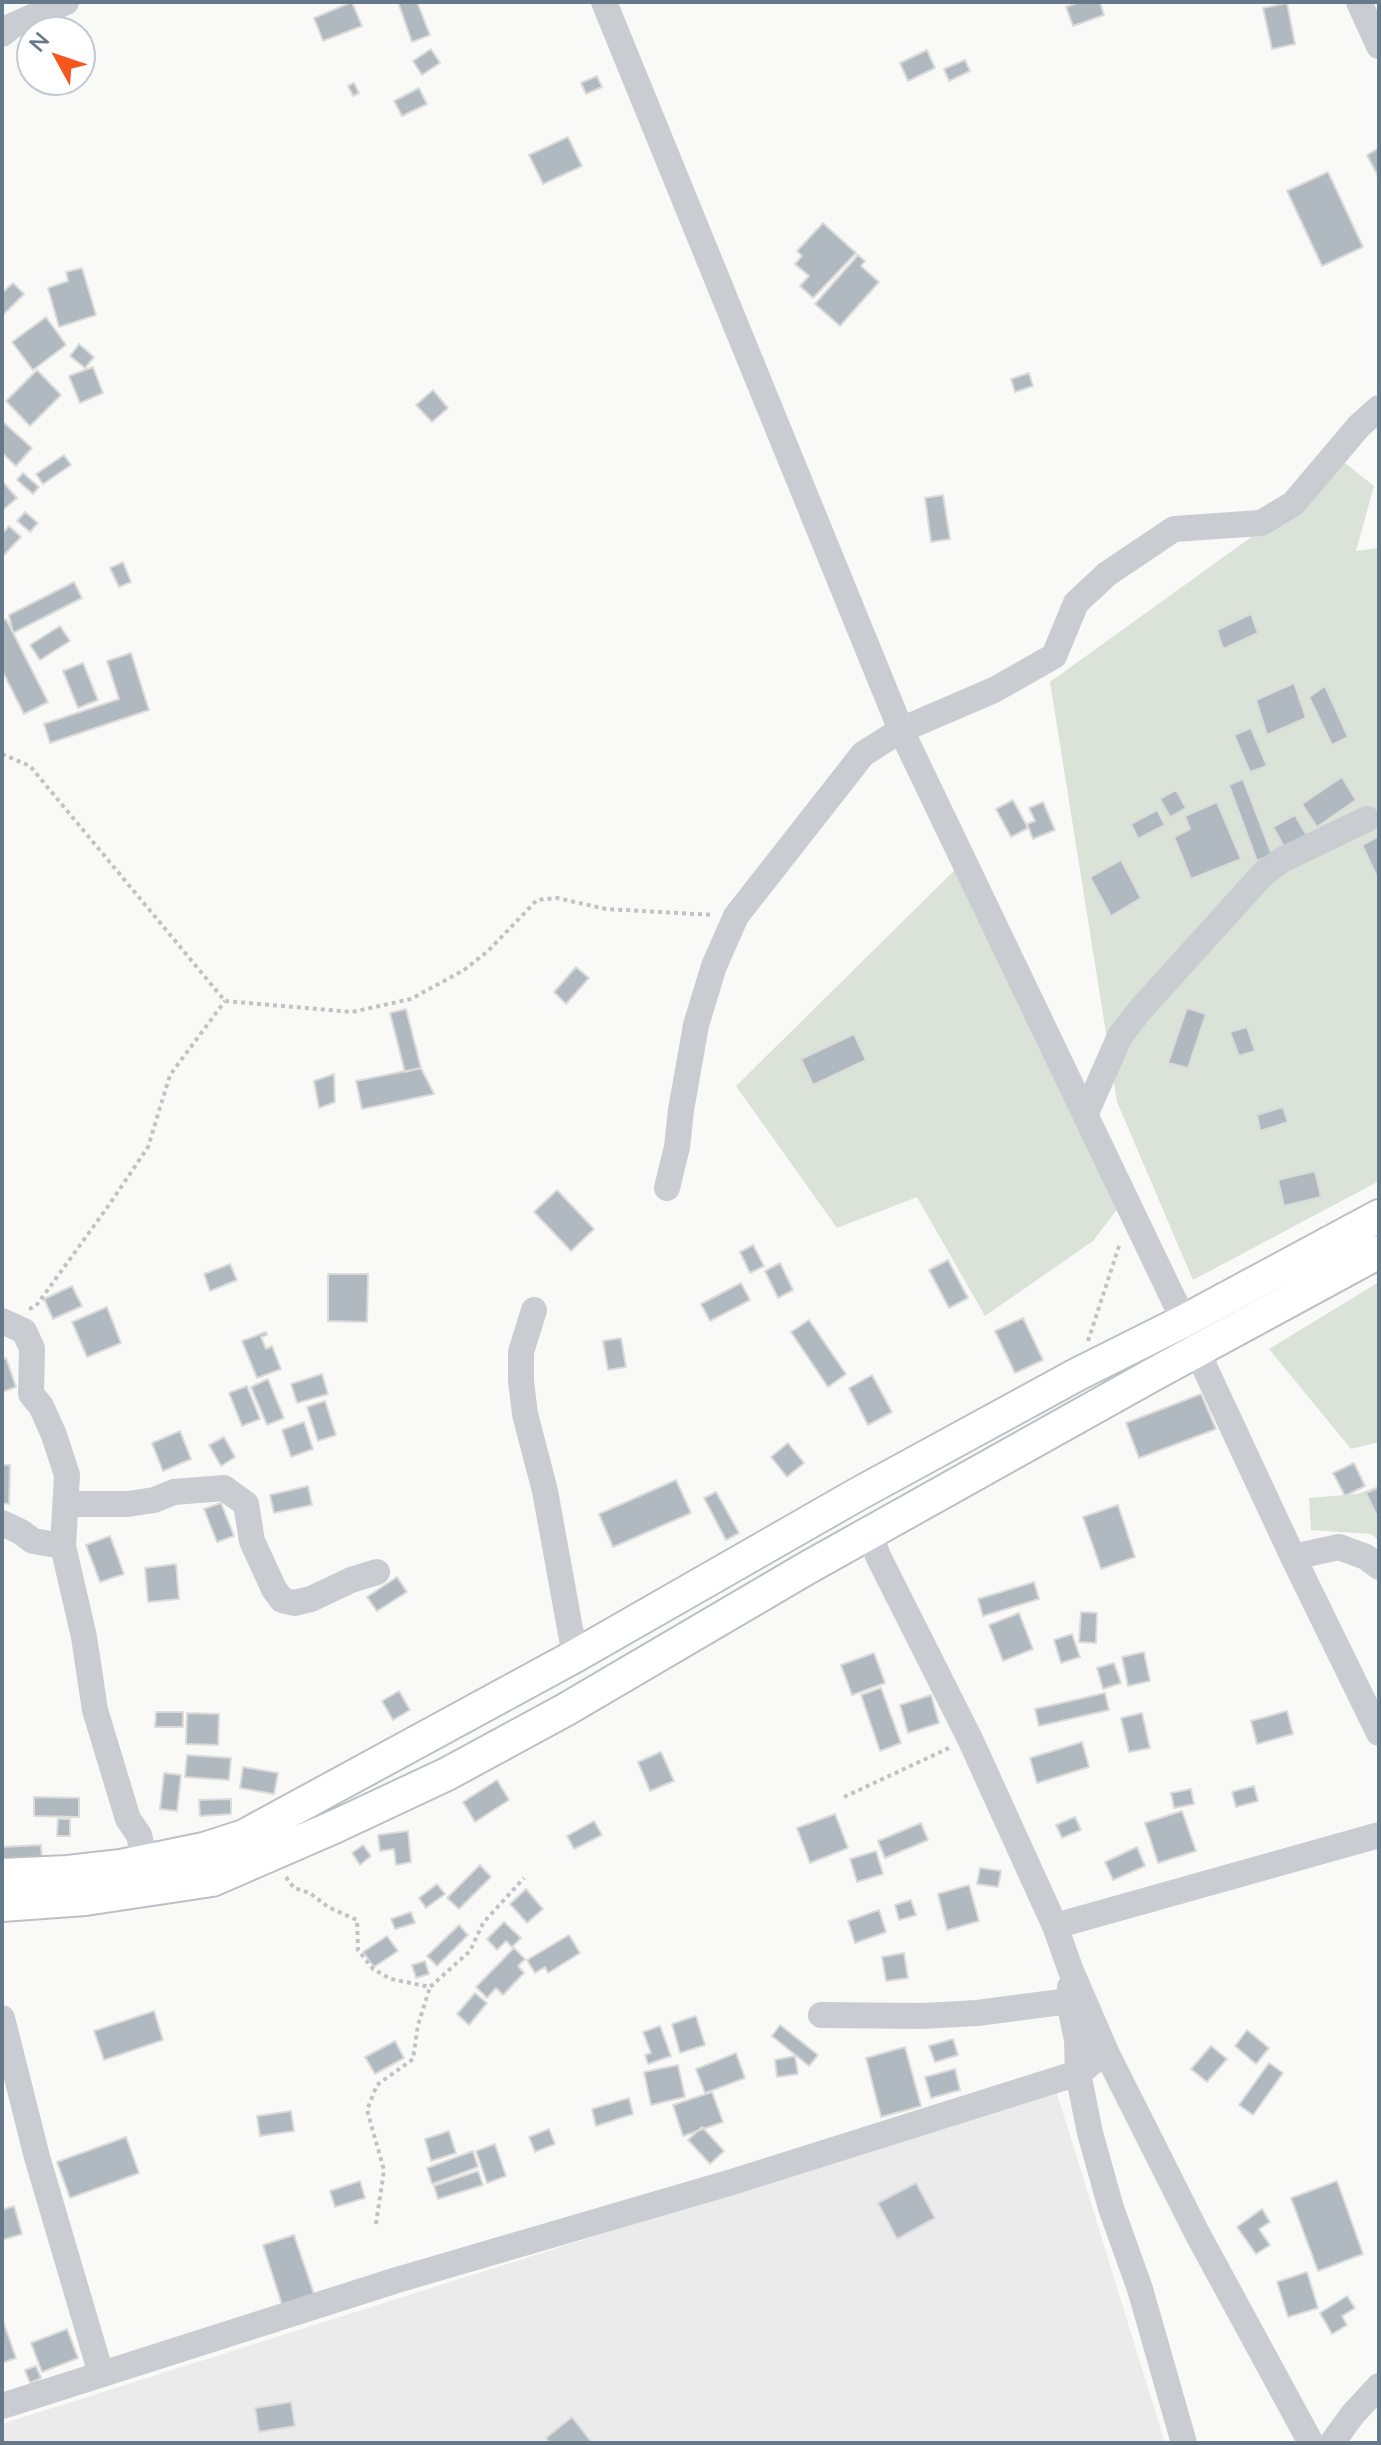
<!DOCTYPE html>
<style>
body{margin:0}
#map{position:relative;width:1381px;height:2445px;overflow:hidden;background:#f9faf7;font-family:Lato,sans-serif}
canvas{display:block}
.frame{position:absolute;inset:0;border:4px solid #65798b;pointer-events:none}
.north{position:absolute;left:16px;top:16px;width:80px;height:80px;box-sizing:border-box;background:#fff;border:2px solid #c1c9d1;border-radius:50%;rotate:310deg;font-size:22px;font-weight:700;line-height:32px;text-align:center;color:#65798b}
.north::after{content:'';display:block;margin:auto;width:28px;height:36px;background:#f5561c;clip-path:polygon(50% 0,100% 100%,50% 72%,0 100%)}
</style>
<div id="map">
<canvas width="1381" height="2445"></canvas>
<div class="frame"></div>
<div class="north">N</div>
</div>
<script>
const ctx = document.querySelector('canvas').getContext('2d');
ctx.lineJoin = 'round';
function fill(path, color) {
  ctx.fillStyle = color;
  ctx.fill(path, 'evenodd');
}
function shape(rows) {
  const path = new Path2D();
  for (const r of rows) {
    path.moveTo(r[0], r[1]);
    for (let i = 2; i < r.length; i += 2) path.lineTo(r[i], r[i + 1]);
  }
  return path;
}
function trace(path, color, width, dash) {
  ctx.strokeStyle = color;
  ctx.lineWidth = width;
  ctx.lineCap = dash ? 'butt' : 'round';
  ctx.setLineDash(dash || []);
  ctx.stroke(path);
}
fill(shape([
 [1056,2090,1165,2443,2,2443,2,2424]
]), '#eaebea');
fill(shape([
 [1345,463,1374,486,1356,551,1379,548,1379,1181,1193,1280,1117,1102,1050,682,1286,512],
 [971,854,1129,1194,1093,1241,985,1316,917,1197,837,1228,736,1086],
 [1379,1282,1379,1442,1351,1449,1269,1349],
 [1379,1486,1379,1541,1371,1534,1311,1530,1309,1498,1357,1494]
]), '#dbe2d7');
const building = shape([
 [352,2,362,26,323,41,314,18,352,2],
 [398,2,417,2,430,35,412,42,398,2],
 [1079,2,1100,2,1104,15,1073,26,1066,7,1079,2],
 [1287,3,1295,44,1272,49,1263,8,1287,3],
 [431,49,440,63,422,75,413,61,431,49],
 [927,50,935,68,908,81,900,63,927,50],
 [965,60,970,71,949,81,944,69,965,60],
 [597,76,602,87,586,94,581,83,597,76],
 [354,83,359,93,353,96,348,86,354,83],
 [419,88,427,104,402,116,394,101,419,88],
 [568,137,582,166,543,184,529,155,568,137],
 [1379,148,1379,178,1367,155,1379,148],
 [1328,172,1363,247,1322,266,1287,191,1328,172],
 [823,223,856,253,813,298,800,286,809,276,795,264,802,256,797,251,823,223],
 [858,255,865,261,861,266,879,282,840,326,815,304,858,255],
 [82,268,96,315,59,327,48,288,68,281,66,272,82,268],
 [13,283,24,294,2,316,2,293,13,283],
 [46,317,66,345,33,370,12,342,46,317],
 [79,344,94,357,85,368,70,356,79,344],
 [93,367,103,393,80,403,69,376,93,367],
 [37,370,61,395,30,426,6,401,37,370],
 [1029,373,1033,386,1015,392,1011,379,1029,373],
 [433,390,448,408,432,422,416,405,433,390],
 [2,421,32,448,16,466,2,453,2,421],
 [64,455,71,465,43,484,36,474,64,455],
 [23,473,39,487,33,494,17,480,23,473],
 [2,481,17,498,4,509,2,507,2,481],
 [943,495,950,539,931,542,925,498,943,495],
 [25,512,38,523,30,532,17,521,25,512],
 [9,526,21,537,2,557,2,534,9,526],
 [123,562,131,582,119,587,110,568,123,562],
 [74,582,82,598,13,633,9,615,74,582],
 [1251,614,1258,633,1223,649,1217,630,1251,614],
 [6,619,48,702,24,714,2,670,2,621,6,619],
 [60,626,70,641,40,660,30,645,60,626],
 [131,653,149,710,50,743,44,724,119,699,107,661,131,653],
 [83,663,98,700,78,708,63,671,83,663],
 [1294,683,1306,718,1267,735,1256,700,1294,683],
 [1325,686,1348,737,1332,745,1309,697,1325,686],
 [1251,728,1267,766,1250,772,1234,735,1251,728],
 [1342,777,1356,800,1317,827,1302,804,1342,777],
 [1243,779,1272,855,1257,861,1229,785,1243,779],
 [1176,790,1186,808,1170,817,1160,799,1176,790],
 [1013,800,1028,828,1011,837,996,809,1013,800],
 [1043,802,1055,830,1033,839,1027,824,1035,821,1029,808,1043,802],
 [1217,802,1241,859,1191,879,1174,837,1190,829,1185,816,1217,802],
 [1157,810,1165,825,1138,839,1131,824,1157,810],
 [1295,815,1309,839,1287,852,1273,827,1295,815],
 [1379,836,1379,881,1362,845,1379,836],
 [1121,860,1141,898,1111,916,1090,877,1121,860],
 [576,967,589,978,566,1004,554,992,576,967],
 [1187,1008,1206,1014,1188,1068,1168,1063,1187,1008],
 [406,1009,421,1068,405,1072,390,1013,406,1009],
 [1247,1027,1255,1051,1239,1056,1230,1032,1247,1027],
 [854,1034,866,1060,813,1085,801,1059,854,1034],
 [421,1068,434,1094,362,1109,356,1081,421,1068],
 [334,1074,335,1102,319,1108,314,1081,334,1074],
 [1283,1107,1288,1122,1260,1131,1257,1115,1283,1107],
 [1315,1171,1321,1197,1284,1206,1278,1180,1315,1171],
 [557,1190,594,1229,571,1251,534,1212,557,1190],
 [753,1245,764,1266,750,1273,740,1252,753,1245],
 [948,1260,968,1298,949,1308,929,1270,948,1260],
 [780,1263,793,1290,778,1298,765,1271,780,1263],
 [230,1264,237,1280,210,1291,204,1274,230,1264],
 [328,1274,368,1274,367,1322,328,1321,328,1274],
 [741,1283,750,1300,710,1321,701,1304,741,1283],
 [72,1286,82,1306,53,1319,44,1299,72,1286],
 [107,1307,121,1343,87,1357,72,1322,107,1307],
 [1023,1318,1043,1360,1015,1373,995,1331,1023,1318],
 [809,1320,846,1374,828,1387,791,1332,809,1320],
 [266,1332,267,1335,261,1337,266,1349,272,1346,281,1369,257,1378,242,1341,266,1332],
 [621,1338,626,1367,608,1370,603,1341,621,1338],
 [6,1358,16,1387,2,1392,2,1360,6,1358],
 [322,1374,328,1394,297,1403,291,1384,322,1374],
 [872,1375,892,1412,868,1425,849,1388,872,1375],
 [268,1379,284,1418,267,1425,251,1387,268,1379],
 [247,1386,260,1419,242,1426,229,1393,247,1386],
 [1201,1394,1216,1429,1139,1458,1126,1423,1201,1394],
 [325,1401,336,1435,318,1441,307,1407,325,1401],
 [304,1422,313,1449,291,1457,282,1430,304,1422],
 [180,1431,191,1459,163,1471,152,1443,180,1431],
 [224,1437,235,1457,221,1466,209,1445,224,1437],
 [788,1443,804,1463,787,1477,771,1457,788,1443],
 [1354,1463,1365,1486,1345,1496,1333,1473,1354,1463],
 [2,1465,10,1465,9,1504,2,1503,2,1465],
 [676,1480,691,1513,613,1547,599,1514,676,1480],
 [308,1486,312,1505,274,1513,270,1495,308,1486],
 [1379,1487,1379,1520,1366,1493,1379,1487],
 [716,1492,739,1533,726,1540,704,1498,716,1492],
 [221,1503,234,1536,217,1542,204,1509,221,1503],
 [1118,1505,1135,1557,1101,1569,1083,1517,1118,1505],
 [110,1536,124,1574,100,1582,86,1545,110,1536],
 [176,1564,179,1599,148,1602,145,1568,176,1564],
 [397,1577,407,1592,377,1611,367,1597,397,1577],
 [1034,1582,1039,1599,983,1616,978,1599,1034,1582],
 [1081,1612,1097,1613,1096,1643,1079,1642,1081,1612],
 [1019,1613,1033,1649,1003,1661,989,1625,1019,1613],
 [1072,1634,1080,1657,1061,1663,1054,1640,1072,1634],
 [1144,1652,1150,1681,1128,1686,1122,1657,1144,1652],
 [874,1653,885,1683,852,1695,841,1665,874,1653],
 [1114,1663,1121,1683,1103,1689,1097,1668,1114,1663],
 [881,1688,901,1743,880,1751,861,1695,881,1688],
 [399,1691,410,1710,393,1720,382,1701,399,1691],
 [1105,1693,1109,1710,1039,1726,1035,1709,1105,1693],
 [931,1695,939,1723,908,1733,900,1705,931,1695],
 [1287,1711,1293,1734,1257,1744,1251,1721,1287,1711],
 [156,1712,183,1712,183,1727,155,1727,156,1712],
 [187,1713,219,1714,218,1745,186,1744,187,1713],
 [1142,1713,1150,1748,1129,1752,1121,1718,1142,1713],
 [1082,1742,1089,1767,1037,1783,1030,1758,1082,1742],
 [661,1752,674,1781,650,1791,638,1762,661,1752],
 [187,1755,231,1758,229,1780,185,1777,187,1755],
 [243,1767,278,1773,274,1794,240,1788,243,1767],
 [164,1773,181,1775,177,1811,160,1809,164,1773],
 [497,1780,509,1800,475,1822,463,1802,497,1780],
 [1254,1786,1258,1801,1236,1807,1232,1792,1254,1786],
 [1191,1789,1194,1804,1174,1808,1171,1793,1191,1789],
 [34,1797,79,1798,79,1817,34,1816,34,1797],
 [231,1799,231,1814,200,1816,199,1800,231,1799],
 [1182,1811,1196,1851,1158,1863,1145,1823,1182,1811],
 [835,1814,848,1848,810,1863,797,1828,835,1814],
 [1075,1817,1081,1830,1062,1838,1056,1825,1075,1817],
 [58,1819,70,1819,70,1836,57,1836,58,1819],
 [594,1821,602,1835,574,1849,567,1836,594,1821],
 [921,1823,928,1840,885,1858,878,1841,921,1823],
 [408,1831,411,1862,396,1865,394,1849,380,1851,378,1835,408,1831],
 [41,1845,42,1860,2,1864,2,1847,41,1845],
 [363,1845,371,1856,360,1865,352,1853,363,1845],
 [1137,1847,1145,1866,1113,1880,1105,1862,1137,1847],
 [876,1851,883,1874,857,1882,850,1859,876,1851],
 [480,1865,491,1877,459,1909,447,1898,480,1865],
 [980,1868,1001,1871,998,1887,977,1884,980,1868],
 [437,1884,445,1894,426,1908,419,1898,437,1884],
 [969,1885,979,1921,947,1930,938,1894,969,1885],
 [526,1889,543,1909,527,1923,510,1904,526,1889],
 [911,1900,916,1915,899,1920,895,1905,911,1900],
 [879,1910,886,1932,855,1943,848,1921,879,1910],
 [411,1912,415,1923,395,1929,391,1919,411,1912],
 [504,1922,521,1938,512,1947,506,1941,497,1950,487,1939,504,1922],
 [459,1925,468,1935,437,1966,427,1956,459,1925],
 [569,1935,580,1953,548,1973,545,1967,535,1973,527,1960,569,1935],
 [387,1936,398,1951,374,1967,363,1952,387,1936],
 [514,1948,525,1959,518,1966,524,1973,503,1995,496,1988,487,1998,476,1987,514,1948],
 [904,1953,908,1978,886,1981,882,1957,904,1953],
 [425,1961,429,1974,416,1978,412,1965,425,1961],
 [475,1993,487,2003,469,2025,457,2014,475,1993],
 [154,2011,163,2040,104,2060,94,2031,154,2011],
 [696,2016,705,2045,680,2053,672,2024,696,2016],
 [780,2025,818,2055,809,2066,772,2036,780,2025],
 [660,2026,671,2056,648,2064,645,2055,651,2053,643,2032,660,2026],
 [1247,2030,1269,2048,1256,2064,1235,2046,1247,2030],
 [953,2039,958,2055,935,2062,929,2046,953,2039],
 [395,2041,404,2058,375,2074,365,2057,395,2041],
 [1211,2046,1227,2059,1207,2082,1191,2069,1211,2046],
 [905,2047,921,2106,881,2117,866,2058,905,2047],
 [736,2053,745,2078,705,2093,696,2069,736,2053],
 [795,2056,798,2074,777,2077,775,2060,795,2056],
 [1269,2063,1283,2073,1253,2115,1239,2105,1269,2063],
 [678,2065,685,2097,651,2105,644,2072,678,2065],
 [955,2069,960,2090,931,2098,925,2077,955,2069],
 [712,2092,723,2122,683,2136,673,2105,712,2092],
 [629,2098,633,2114,596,2126,592,2109,629,2098],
 [291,2111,294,2131,260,2136,257,2116,291,2111],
 [702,2127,724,2151,710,2164,688,2140,702,2127],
 [549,2129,555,2144,535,2152,529,2137,549,2129],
 [449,2131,456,2153,431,2161,425,2139,449,2131],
 [126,2137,139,2173,70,2198,57,2162,126,2137],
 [495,2144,506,2176,487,2183,476,2151,495,2144],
 [473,2151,478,2167,432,2184,427,2168,473,2151],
 [478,2171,483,2185,438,2199,434,2186,478,2171],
 [360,2181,365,2198,335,2207,330,2191,360,2181],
 [1337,2181,1363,2254,1318,2271,1291,2198,1337,2181],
 [916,2183,935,2218,897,2239,878,2203,916,2183],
 [14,2206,22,2234,2,2240,2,2210,14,2206],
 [1262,2209,1270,2222,1259,2229,1270,2245,1256,2254,1237,2227,1262,2209],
 [294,2235,315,2297,283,2308,263,2245,294,2235],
 [1307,2272,1318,2308,1288,2317,1277,2282,1307,2272],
 [1347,2296,1355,2308,1342,2316,1347,2325,1332,2334,1320,2313,1347,2296],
 [2,2318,16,2358,2,2363,2,2318],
 [67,2329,78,2358,42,2372,31,2343,67,2329],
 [36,2366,41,2378,30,2383,25,2370,36,2366],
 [291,2402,295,2426,259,2432,255,2408,291,2402],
 [572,2417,592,2443,550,2443,546,2438,572,2417]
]);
fill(building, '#b0b9c0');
trace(building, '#dbdbd9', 2);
const major = shape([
 [2,1875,68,1872,121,1866,204,1849,244,1836,575,1656,858,1494,1078,1374,1184,1321,1379,1216],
 [2,1905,85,1899,212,1880,334,1827,447,1774,565,1710,807,1568,1154,1374,1379,1252]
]);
trace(major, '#bcc0c4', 36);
trace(shape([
 [2,754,30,766,225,1001,352,1012,411,999,464,970,488,951,537,900,557,898,606,909,714,915],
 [29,1309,36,1306,109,1205,148,1147,170,1075,225,1001],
 [1088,1341,1120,1243],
 [844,1797,949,1748],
 [286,1877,294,1888,310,1893,328,1907,357,1920,358,1950,373,1969,391,1979,430,1987,470,1951,483,1923,524,1878],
 [376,2224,384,2170,367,2110,377,2085,413,2059,418,2025,430,1987]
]), '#c0c3c5', 4, [4, 4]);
trace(shape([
 [604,2,901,730,1184,1321],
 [1359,2,1379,46],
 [2,34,12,26,66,2],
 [1086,1113,1120,1036,1140,1010,1263,874,1282,860,1367,819],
 [667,1188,677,1147,681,1110,696,1025,714,966,736,916,863,754,901,730,994,690,1054,656,1076,603,1107,574,1174,529,1261,523,1293,504,1359,426,1379,408],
 [534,1310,521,1352,521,1381,525,1414,545,1491,575,1656],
 [2,1321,24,1331,32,1348,31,1394,41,1406,54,1435,67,1475,63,1546,84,1637,95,1710,128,1819,139,1835,145,1861],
 [1197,1351,1293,1557,1379,1733],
 [66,1504,128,1504,154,1500,174,1492,224,1488,246,1504,252,1541,274,1589,282,1600,294,1603,311,1599,351,1580,377,1572],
 [2,1523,21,1532,33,1541,63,1546],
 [870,1533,878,1556,970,1739,1055,1926,1071,1971,1106,2052,1197,2233,1311,2443],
 [1293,1557,1339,1547,1366,1557,1379,1567],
 [1055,1926,1379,1835],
 [1070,1987,1069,2001,1077,2040,1078,2073,1090,2133,1111,2208,1140,2289,1184,2443],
 [821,2015,923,2016,977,2013,1069,2001],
 [2,2018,37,2157,101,2374],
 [2,2406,397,2280,732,2182,1078,2073,1106,2052],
 [1332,2443,1353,2414,1379,2386]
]), '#c9cdd1', 26);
trace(major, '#fff', 32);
</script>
